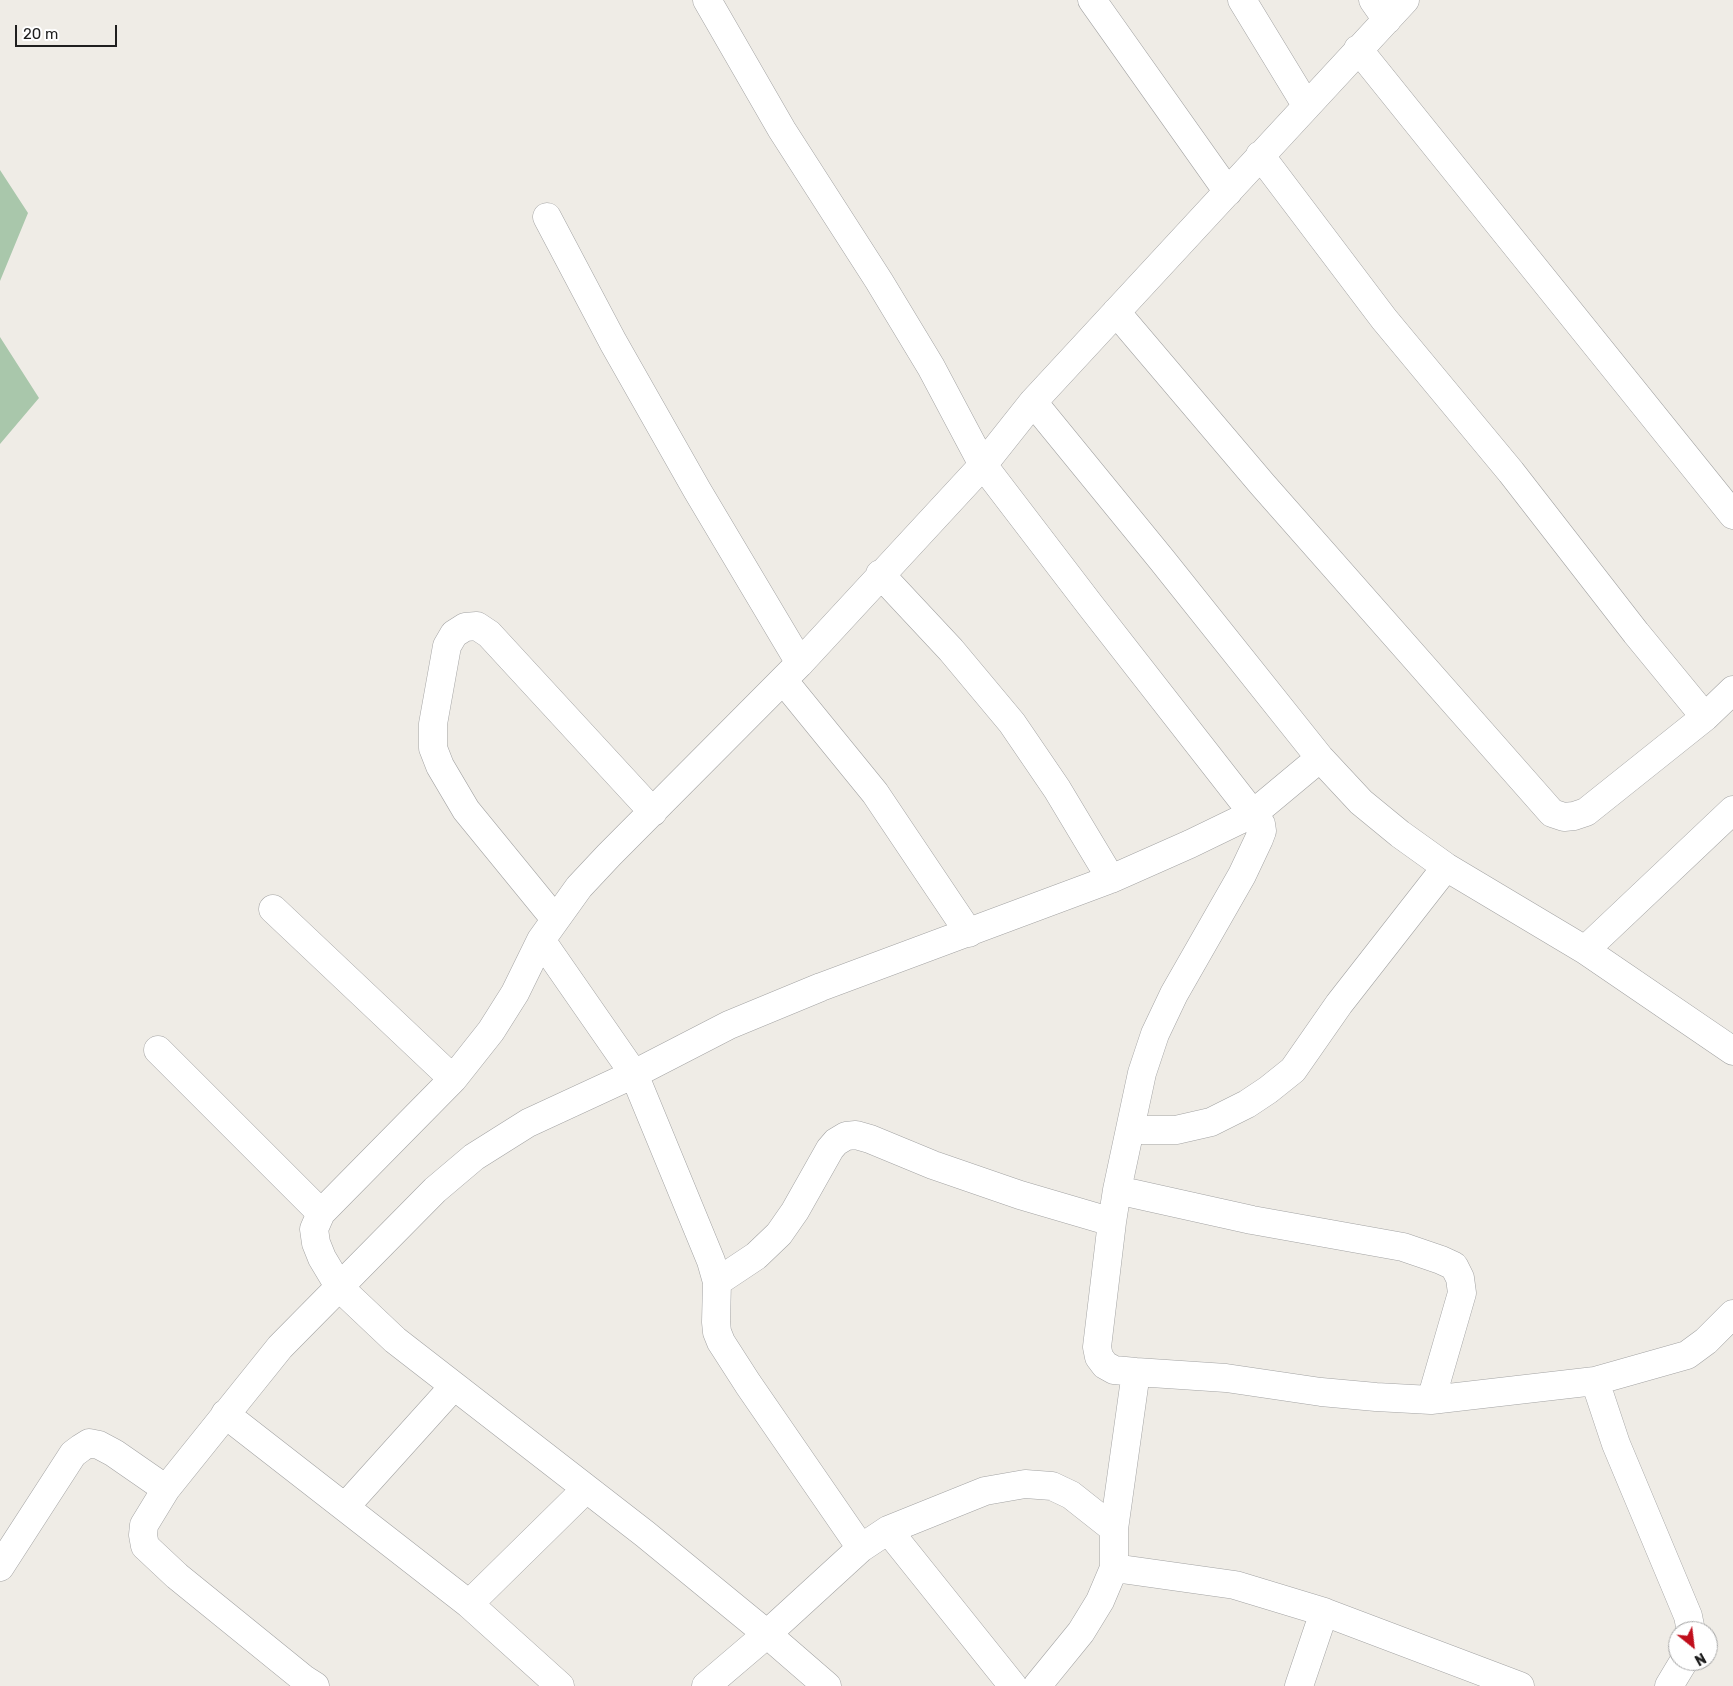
<!DOCTYPE html>
<style>
body{margin:0}
#map{position:relative;width:1733px;height:1686px;overflow:hidden;background:#efece6;font-family:Rubik,sans-serif}
canvas{display:block}
.north{position:absolute;left:1668px;top:1621px;width:50px;height:50px;box-sizing:border-box;background:#fff;border:1px solid #a5a5a5;border-radius:50%;rotate:151deg;font-size:14px;font-weight:700;line-height:20px;text-align:center;color:#1f1f1f}
.north::after{content:'';display:block;margin:auto;width:18px;height:22px;background:#c00e1b;clip-path:polygon(50% 0,100% 100%,50% 72%,0 100%)}
.scale{position:absolute;left:15px;top:25px;width:102px;height:22px;box-sizing:border-box;border:2px solid #1f1f1f;border-top:0;padding-left:6px;font-size:15px;line-height:18px;white-space:nowrap;color:#1f1f1f;-webkit-text-stroke:4px #fff;paint-order:stroke}
</style>
<div id="map">
<canvas width="1733" height="1686"></canvas>
<div class="north">N</div>
<div class="scale">20 m</div>
</div>
<script>
const ctx = document.querySelector('canvas').getContext('2d');
ctx.lineJoin = 'round';
function fill(path, color) {
  ctx.fillStyle = color;
  ctx.fill(path, 'evenodd');
}
function shape(rows) {
  const path = new Path2D();
  for (const r of rows) {
    path.moveTo(r[0], r[1]);
    for (let i = 2; i < r.length; i += 2) path.lineTo(r[i], r[i + 1]);
  }
  return path;
}
function trace(path, color, width, dash) {
  ctx.strokeStyle = color;
  ctx.lineWidth = width;
  ctx.lineCap = dash ? 'butt' : 'round';
  ctx.setLineDash(dash || []);
  ctx.stroke(path);
}
fill(shape([
 [0,170,28,213,0,281],
 [0,337,39,398,0,444]
]), '#a9c7ab');
const street = shape([
 [707,0,782,130,879,281,931,367,983,465,1090,605,1261,824,1262,831,1259,839,1242,875,1174,994,1155,1034,1142,1073,1117,1190,1112,1222,1097,1347,1099,1357,1105,1365,1114,1370,1136,1372,1226,1378,1321,1392,1376,1397,1431,1400,1595,1381,1687,1355,1706,1341,1733,1314],
 [1092,0,1228,192],
 [1242,0,1306,105],
 [1373,0,1387,20],
 [1358,49,1733,515],
 [547,217,613,342,697,490,800,663],
 [1116,312,1262,484,1552,813,1564,817,1574,816,1586,812,1705,717,1636,633,1511,472,1384,319,1260,155],
 [1033,402,1162,560,1320,758,1361,802,1400,834,1446,867,1585,950,1733,1051],
 [880,574,951,650,1012,723,1057,789,1111,879],
 [783,680,875,793,969,933],
 [1705,717,1733,690],
 [273,909,453,1079],
 [555,919,466,810,440,766,433,748,433,724,447,646,454,634,465,627,477,626,489,634,653,812],
 [541,940,634,1074,729,1025,821,987,1111,879,1190,844,1254,813,1320,758],
 [1585,950,1733,810],
 [158,1050,321,1213,453,1079,491,1031,515,993,541,940,579,887,609,855,800,663,983,465,1033,402,1405,0],
 [1130,1130,1176,1130,1211,1122,1247,1104,1268,1090,1293,1070,1339,1004,1446,867],
 [1117,1190,1252,1220,1403,1247,1441,1260,1454,1266,1460,1278,1462,1293,1431,1400],
 [321,1213,314,1229,316,1243,322,1258,340,1288,395,1340,645,1534,767,1634,827,1686],
 [717,1282,756,1256,779,1234,795,1211,830,1149,836,1142,846,1136,856,1135,870,1139,933,1165,1020,1195,1112,1222],
 [1136,1372,1114,1529,1114,1568,1235,1585,1324,1612],
 [1595,1381,1616,1444,1688,1616,1691,1631],
 [225,1414,469,1604,560,1686],
 [166,1489,144,1525,143,1535,145,1546,177,1576,304,1679,315,1686],
 [345,1507,454,1386],
 [888,1530,1013,1686],
 [0,1567,73,1454,81,1448,89,1443,99,1445,114,1453,166,1489,280,1347,435,1190,474,1157,528,1123,634,1074,711,1261,717,1282,716,1322,717,1332,721,1342,748,1384,861,1548],
 [469,1604,586,1489],
 [706,1686,767,1634,861,1548,888,1530,985,1491,1025,1484,1052,1486,1071,1495,1114,1529],
 [1037,1686,1081,1632,1100,1601,1114,1568],
 [1299,1686,1324,1612,1520,1686],
 [1669,1686,1684,1661]
]);
trace(street, '#a3a3a3', 29);
trace(street, '#fff', 28);
</script>
